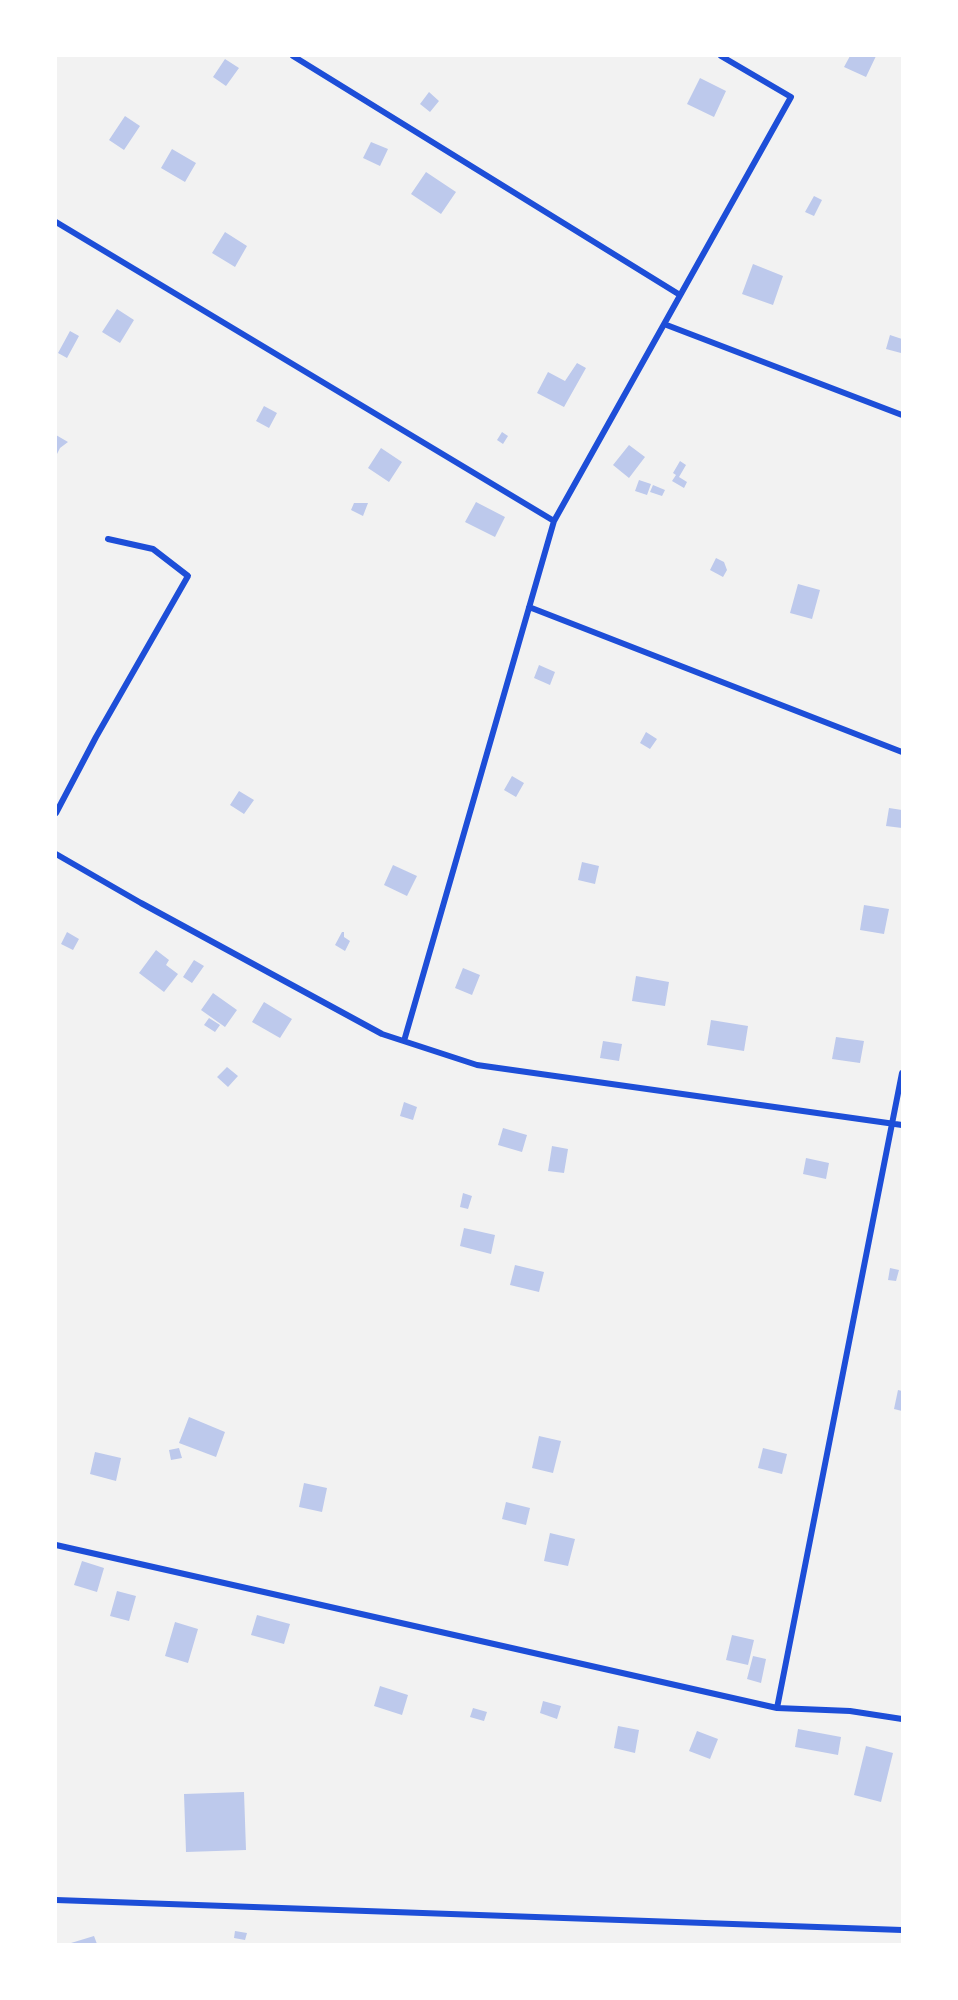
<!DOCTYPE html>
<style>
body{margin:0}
#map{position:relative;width:958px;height:2000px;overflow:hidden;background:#f2f2f2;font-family:Mulish,sans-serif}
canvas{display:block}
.frame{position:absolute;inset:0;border:57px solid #fff;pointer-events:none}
</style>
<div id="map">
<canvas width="958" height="2000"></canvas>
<div class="frame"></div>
</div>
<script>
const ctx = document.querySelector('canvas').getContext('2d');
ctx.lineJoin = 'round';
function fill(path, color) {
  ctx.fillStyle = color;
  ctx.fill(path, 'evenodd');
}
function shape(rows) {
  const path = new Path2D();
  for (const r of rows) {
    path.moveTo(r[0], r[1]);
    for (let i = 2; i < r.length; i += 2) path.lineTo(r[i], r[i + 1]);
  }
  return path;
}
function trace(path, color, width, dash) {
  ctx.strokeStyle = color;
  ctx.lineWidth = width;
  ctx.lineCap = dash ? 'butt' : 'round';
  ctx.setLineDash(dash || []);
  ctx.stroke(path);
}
fill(shape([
 [850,56,876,56,866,77,844,67],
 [225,59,239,68,226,86,213,77],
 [700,78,726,91,714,117,687,104],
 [429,92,439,101,430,112,420,104],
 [125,116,140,126,124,150,109,140],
 [371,142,388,149,380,166,363,158],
 [172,149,196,163,185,182,161,168],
 [426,172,456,192,441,214,411,194],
 [814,196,822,200,814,216,805,212],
 [225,232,247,246,235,267,212,253],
 [753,264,783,276,773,305,742,294],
 [117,309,134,320,120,343,102,332],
 [70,331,79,336,67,358,58,353],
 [890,335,902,339,901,353,886,349],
 [577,363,586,368,564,407,537,393,548,372,565,381],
 [264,406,277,413,269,428,256,421],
 [502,432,508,436,503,444,497,440],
 [56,435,68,442,60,448,56,456],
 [629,445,645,457,629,478,613,465],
 [381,448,402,462,389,482,368,468],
 [680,461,686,465,679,477,687,482,684,488,672,481,676,475,673,473],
 [639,480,651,484,647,495,635,491],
 [653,485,665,490,662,496,650,492],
 [476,502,505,517,495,537,465,522],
 [354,503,368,503,363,516,351,510],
 [716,558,724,562,727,570,723,577,710,570],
 [798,584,820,590,812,619,790,613],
 [539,665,555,672,550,685,534,678],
 [646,732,657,739,650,749,640,743],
 [512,776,524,783,516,797,504,790],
 [239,791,254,800,244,814,230,805],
 [889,808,902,810,902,828,886,826],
 [582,862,599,866,595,884,578,880],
 [393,865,417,876,407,896,384,885],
 [864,905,889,909,884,934,860,930],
 [67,932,79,939,73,950,61,944],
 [342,932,344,932,344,937,350,941,345,951,335,945],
 [156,950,169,960,166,965,178,974,164,992,139,973],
 [194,960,204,966,192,983,183,977],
 [463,968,480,975,472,995,455,988],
 [636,976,669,982,665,1006,632,1001],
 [213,993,237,1010,225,1027,201,1010],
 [264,1002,292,1019,280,1038,252,1022],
 [209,1018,220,1025,215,1032,204,1025],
 [711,1020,748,1026,744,1051,707,1045],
 [836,1037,864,1041,860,1063,832,1059],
 [603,1041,622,1044,619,1061,600,1058],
 [227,1067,238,1076,228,1087,217,1077],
 [404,1102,417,1107,413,1120,400,1116],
 [503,1128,527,1135,522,1152,498,1145],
 [552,1146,568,1149,564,1173,548,1171],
 [806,1158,829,1163,826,1179,803,1174],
 [463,1193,472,1196,468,1209,460,1207],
 [464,1228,495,1235,491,1254,460,1246],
 [515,1265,544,1272,539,1292,510,1285],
 [890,1268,899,1270,896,1281,888,1280],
 [898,1390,902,1391,902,1411,894,1409],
 [189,1417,225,1432,216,1457,179,1443],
 [539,1436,561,1441,553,1473,532,1468],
 [179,1448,182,1458,171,1460,169,1450],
 [763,1448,787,1454,782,1474,758,1468],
 [95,1452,121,1458,116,1481,90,1474],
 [304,1483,327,1488,322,1512,299,1507],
 [506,1502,530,1508,526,1525,502,1519],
 [550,1533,575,1539,568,1566,544,1561],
 [82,1561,104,1568,97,1592,74,1585],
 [117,1591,136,1596,129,1621,110,1616],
 [257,1615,290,1624,284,1644,251,1635],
 [175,1622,198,1629,188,1663,165,1656],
 [732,1635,754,1640,748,1665,726,1660],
 [753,1656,766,1659,761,1683,747,1679],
 [380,1686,408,1695,402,1715,374,1706],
 [543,1701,561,1706,557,1719,540,1713],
 [473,1708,487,1712,484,1721,470,1717],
 [618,1726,639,1730,635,1753,614,1748],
 [798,1729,841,1737,838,1755,795,1747],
 [697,1731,718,1739,710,1759,689,1751],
 [866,1746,893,1753,881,1802,854,1795],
 [244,1792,246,1850,186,1852,184,1794],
 [235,1931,247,1933,245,1940,234,1938],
 [94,1936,97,1944,71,1944,71,1943]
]), '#bdc9ec');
trace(shape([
 [293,56,680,295],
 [56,222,554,521],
 [664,324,902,415],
 [529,607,902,752],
 [56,813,96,737,188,576,153,549,108,539],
 [56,854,141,903,382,1034,477,1065,902,1125],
 [404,1041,554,521,791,97,721,56],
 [56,1545,777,1708,850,1711,902,1719],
 [777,1708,902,1073],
 [56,1900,902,1930]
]), '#1d4ed8', 6);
</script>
